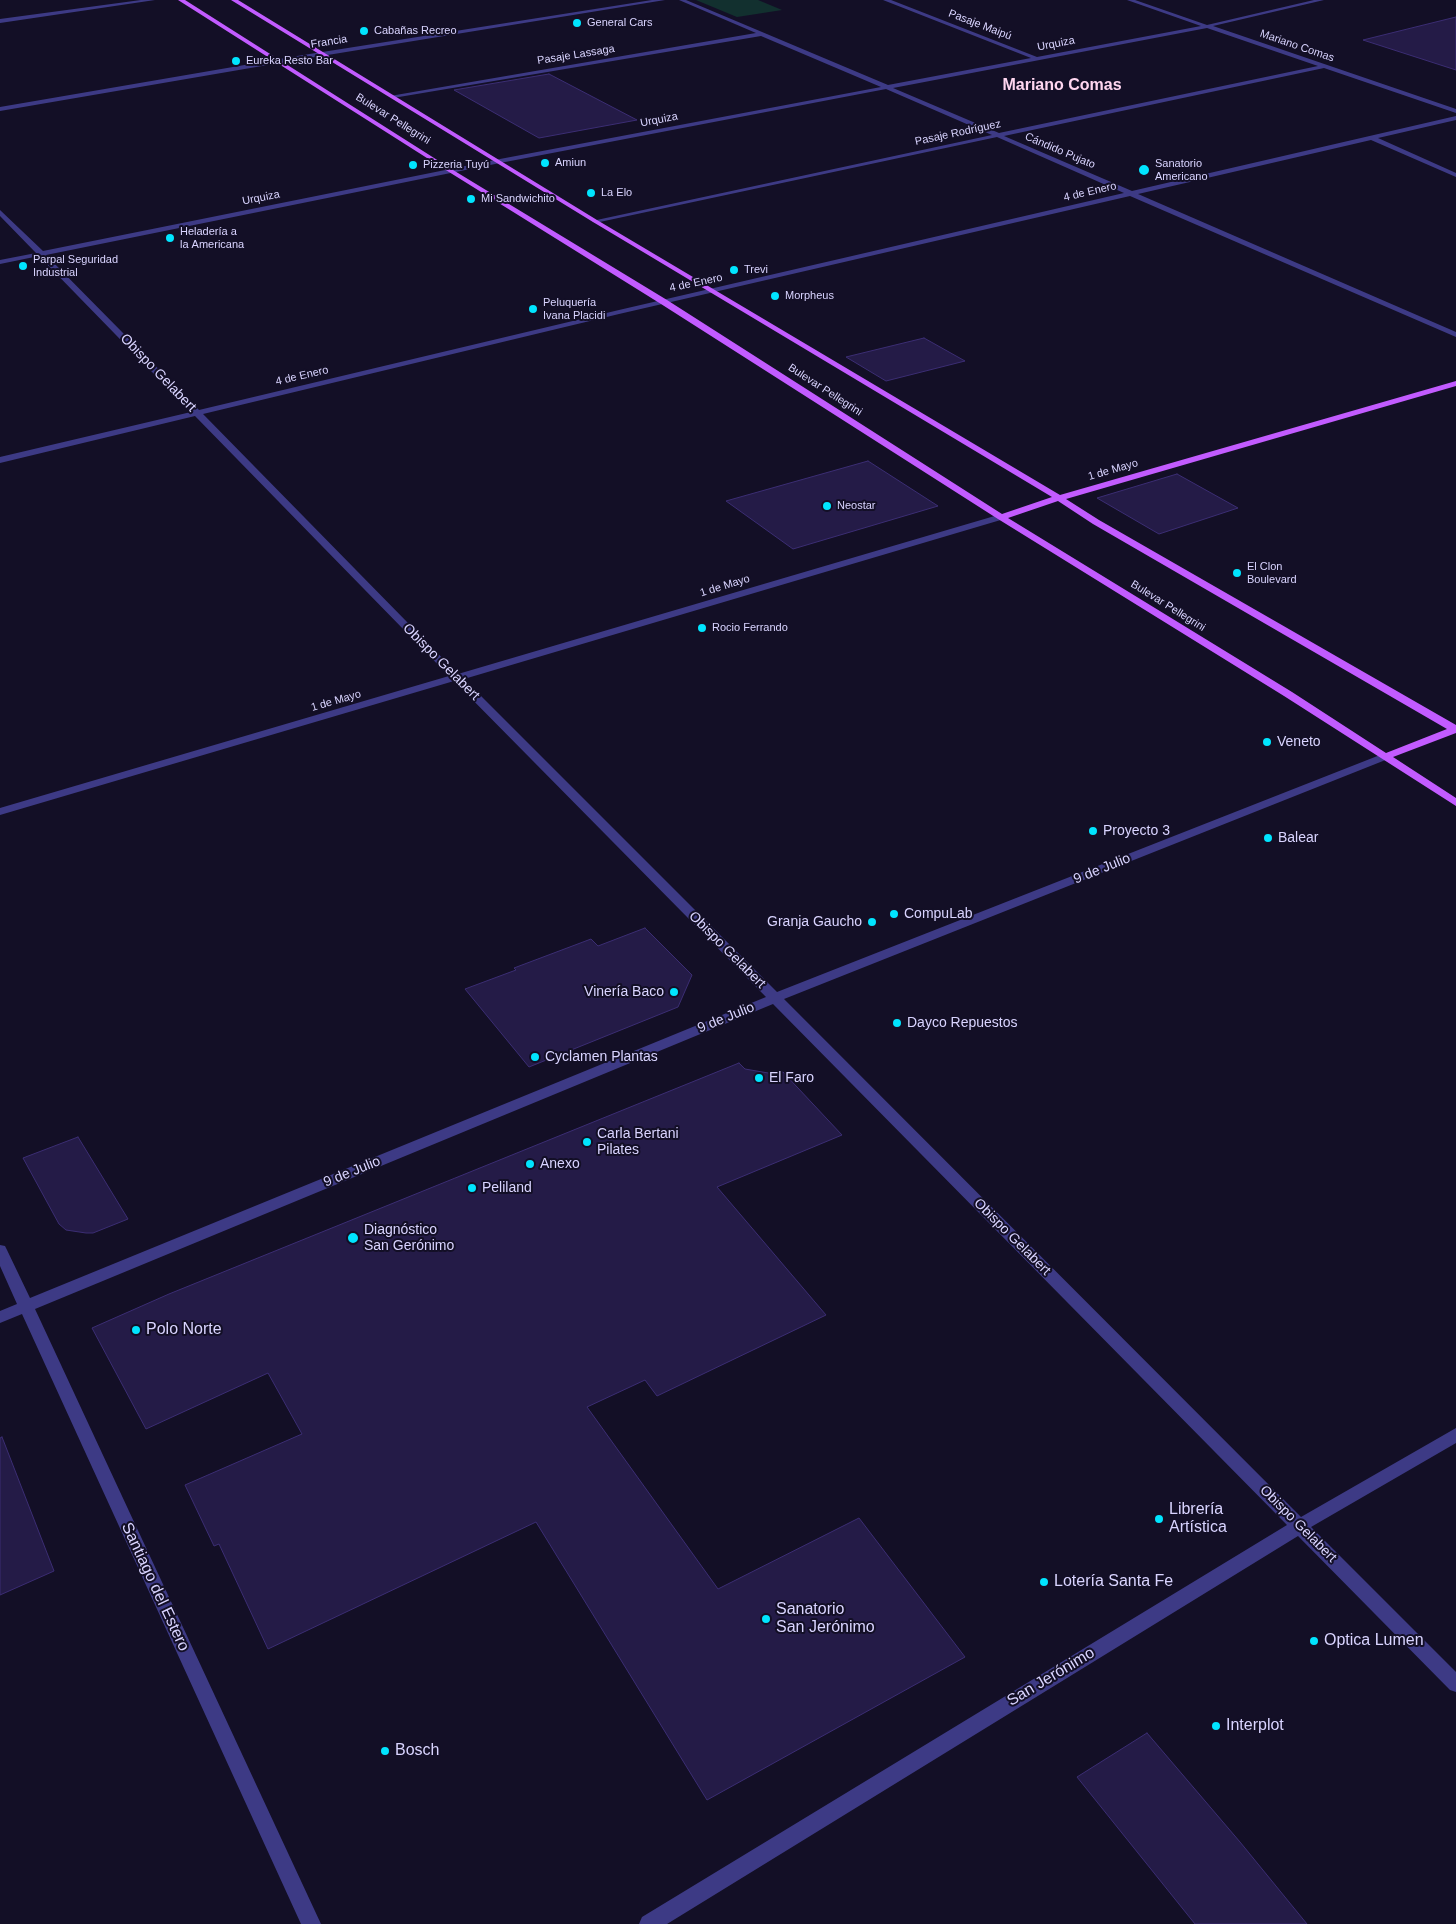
<!DOCTYPE html>
<meta charset="utf-8">
<style>
body{margin:0}
canvas{display:block;background:#130f26}
</style>
<canvas width="1456" height="1924"></canvas>
<script>
const ctx = document.querySelector('canvas').getContext('2d');
ctx.lineJoin = 'round';
function fill(path, color) {
  ctx.fillStyle = color;
  ctx.fill(path, 'evenodd');
}
function shape(rows) {
  const path = new Path2D();
  for (const r of rows) {
    path.moveTo(r[0], r[1]);
    for (let i = 2; i < r.length; i += 2) path.lineTo(r[i], r[i + 1]);
  }
  return path;
}
function trace(path, color, width, dash) {
  ctx.strokeStyle = color;
  ctx.lineWidth = width;
  ctx.lineCap = dash ? 'butt' : 'round';
  ctx.setLineDash(dash || []);
  ctx.stroke(path);
}
function label(font, color, halo, rows, align = 'center') {
  ctx.font = font + ' Arial,sans-serif';
  ctx.lineWidth = 4;
  ctx.setLineDash([]);
  ctx.textBaseline = 'middle';
  ctx.strokeStyle = halo;
  ctx.fillStyle = color;
  for (const [text, x, y, turn = 0] of rows) {
    ctx.save();
    ctx.translate(x, y);
    ctx.rotate((+turn || 0) * Math.PI / 180);
    ctx.textAlign = isNaN(turn) ? turn : align;
    if (halo) ctx.strokeText(text, 0, 0);
    ctx.fillText(text, 0, 0);
    ctx.restore();
  }
}
fill(shape([
 [696,0,758,0,782,10,737,17]
]), '#12302f');
const building = shape([
 [1456,17,1456,70,1363,40,1456,17],
 [549,74,637,120,539,138,454,90,549,74],
 [924,338,965,361,886,381,846,357,924,338],
 [868,461,938,506,793,549,726,501,868,461],
 [1177,474,1238,508,1159,534,1097,498,1177,474],
 [645,928,692,975,678,1007,529,1067,465,989,516,970,514,968,591,939,598,946,645,928],
 [739,1063,745,1069,774,1074,783,1072,842,1135,717,1187,826,1315,657,1396,645,1380,587,1407,718,1589,859,1518,965,1657,707,1800,536,1522,268,1649,219,1544,214,1546,185,1485,302,1434,268,1373,146,1429,92,1328,169,1294,739,1063],
 [78,1137,128,1219,93,1233,86,1233,66,1230,59,1224,23,1158,78,1137],
 [2,1437,54,1571,0,1595,0,1438,2,1437],
 [1147,1733,1240,1842,1307,1924,1195,1924,1077,1777,1147,1733]
]);
fill(building, '#241b47');
trace(building, '#3b2d73', 1);
fill(shape([
 [141,0,155,0,0,23,0,19,141,0],
 [652,0,665,0,297,60,0,111,0,107,297,56,652,0],
 [679,0,686,0,888,85,1031,58,883,0,891,0,1037,57,1201,26,1127,0,1135,0,1207,25,1314,0,1324,0,1213,26,1456,109,1456,113,1324,68,1004,136,1132,191,1456,116,1456,120,1378,138,1456,173,1456,177,1371,140,1138,194,1456,332,1456,337,1130,196,619,314,203,414,458,674,998,515,1004,515,1004,519,464,679,777,992,1380,755,1388,755,1389,757,1388,759,784,999,1301,1517,1456,1428,1456,1443,1311,1527,1456,1672,1456,1692,1450,1690,1298,1536,667,1924,639,1924,642,1917,1287,1525,773,1004,35,1309,321,1924,301,1924,22,1314,0,1323,0,1311,17,1304,0,1266,0,1245,5,1246,7,1250,30,1298,766,997,454,681,0,815,0,808,449,676,195,416,0,463,0,457,191,412,39,256,0,264,0,260,36,253,0,216,0,210,43,251,500,159,881,87,761,36,393,98,390,96,756,33,679,0],
 [1207,28,1318,66,999,133,893,88,1207,28],
 [886,89,992,135,592,221,595,223,997,137,1124,193,619,310,199,410,46,255,500,163,886,89]
]), '#3d3a85');
fill(shape([
 [178,0,185,0,453,170,667,300,1002,514,1052,497,593,222,231,0,238,0,597,220,1060,495,1456,381,1456,386,1066,499,1099,520,1456,725,1456,733,1393,757,1456,798,1456,806,1284,696,998,519,661,304,449,172,178,0],
 [1058,501,1093,524,1447,729,1386,753,1292,692,1008,518,1058,501]
]), '#c25bff');
for (const [x, y, r, color] of [
 [577,23,5,"#00e5ff"],
 [364,31,5,"#00e5ff"],
 [236,61,5,"#00e5ff"],
 [545,163,5,"#00e5ff"],
 [413,165,5,"#00e5ff"],
 [1144,170,6,"#00e5ff"],
 [591,193,5,"#00e5ff"],
 [471,199,5,"#00e5ff"],
 [170,238,5,"#00e5ff"],
 [23,266,5,"#00e5ff"],
 [734,270,5,"#00e5ff"],
 [775,296,5,"#00e5ff"],
 [533,309,5,"#00e5ff"],
 [827,506,5,"#00e5ff"],
 [1237,573,5,"#00e5ff"],
 [702,628,5,"#00e5ff"],
 [1267,742,5,"#00e5ff"],
 [1093,831,5,"#00e5ff"],
 [1268,838,5,"#00e5ff"],
 [894,914,5,"#00e5ff"],
 [872,922,5,"#00e5ff"],
 [674,992,5,"#00e5ff"],
 [897,1023,5,"#00e5ff"],
 [535,1057,5,"#00e5ff"],
 [759,1078,5,"#00e5ff"],
 [587,1142,5,"#00e5ff"],
 [530,1164,5,"#00e5ff"],
 [472,1188,5,"#00e5ff"],
 [353,1238,6,"#00e5ff"],
 [136,1330,5,"#00e5ff"],
 [1159,1519,5,"#00e5ff"],
 [1044,1582,5,"#00e5ff"],
 [766,1619,5,"#00e5ff"],
 [1314,1641,5,"#00e5ff"],
 [1216,1726,5,"#00e5ff"],
 [385,1751,5,"#00e5ff"]
]) {
  const dot = new Path2D();
  dot.arc(x, y, r, 0, 2 * Math.PI);
  ctx.fillStyle = color;
  ctx.fill(dot);
  trace(dot, '#130f26', 2);
}
label('11px', '#d9d4ff', '#130f26', [
 ["General Cars",587,23],
 ["Cabañas Recreo",374,31],
 ["Eureka Resto Bar",246,61],
 ["Amiun",555,163],
 ["Sanatorio",1155,164],
 ["Americano",1155,177],
 ["Pizzeria Tuyú",423,165],
 ["La Elo",601,193],
 ["Mi Sandwichito",481,199],
 ["Heladería a",180,232],
 ["la Americana",180,245],
 ["Parpal Seguridad",33,260],
 ["Industrial",33,273],
 ["Trevi",744,270],
 ["Morpheus",785,296],
 ["Peluquería",543,303],
 ["Ivana Placidi",543,316],
 ["Neostar",837,506],
 ["El Clon",1247,567],
 ["Boulevard",1247,580],
 ["Rocio Ferrando",712,628]
], 'left');
label('11px', '#d9d4ff', '#130f26', [
 ["Pasaje Maipú",980,25,21],
 ["Francia",329,42,-9],
 ["Urquiza",1056,44,-11],
 ["Mariano Comas",1297,46,19],
 ["Pasaje Lassaga",576,55,-9],
 ["Bulevar Pellegrini",393,119,32],
 ["Urquiza",659,120,-11],
 ["Pasaje Rodríguez",958,133,-12],
 ["Cándido Pujato",1060,151,23],
 ["4 de Enero",1090,192,-13],
 ["Urquiza",261,198,-11],
 ["4 de Enero",696,283,-12],
 ["4 de Enero",302,376,-13],
 ["Bulevar Pellegrini",825,390,33],
 ["1 de Mayo",1113,470,-16],
 ["1 de Mayo",725,586,-17],
 ["Bulevar Pellegrini",1168,606,32],
 ["1 de Mayo",336,701,-16]
]);
label('14px', '#d9d4ff', '#130f26', [
 ["Obispo Gelabert",158,373,46],
 ["Obispo Gelabert",441,662,45],
 ["9 de Julio",1102,869,-22],
 ["Obispo Gelabert",727,950,45],
 ["9 de Julio",726,1018,-22],
 ["9 de Julio",352,1172,-22],
 ["Obispo Gelabert",1012,1237,45],
 ["Obispo Gelabert",1298,1524,45]
]);
label('14px', '#d9d4ff', '#130f26', [
 ["Veneto",1277,742],
 ["Proyecto 3",1103,831],
 ["Balear",1278,838],
 ["CompuLab",904,914],
 ["Granja Gaucho",862,922,"right"],
 ["Vinería Baco",664,992,"right"],
 ["Dayco Repuestos",907,1023],
 ["Cyclamen Plantas",545,1057],
 ["El Faro",769,1078],
 ["Carla Bertani",597,1134],
 ["Pilates",597,1150],
 ["Anexo",540,1164],
 ["Peliland",482,1188],
 ["Diagnóstico",364,1230],
 ["San Gerónimo",364,1246]
], 'left');
label('bold 16px', '#ffd6f0', '#130f26', [
 ["Mariano Comas",1062,86]
]);
label('16px', '#d9d4ff', '#130f26', [
 ["Polo Norte",146,1330],
 ["Librería",1169,1510],
 ["Artística",1169,1528],
 ["Lotería Santa Fe",1054,1582],
 ["Sanatorio",776,1610],
 ["San Jerónimo",776,1628],
 ["Optica Lumen",1324,1641],
 ["Interplot",1226,1726],
 ["Bosch",395,1751]
], 'left');
label('16px', '#d9d4ff', '#130f26', [
 ["Santiago del Estero",155,1587,65],
 ["San Jerónimo",1051,1677,-31]
]);
</script>
